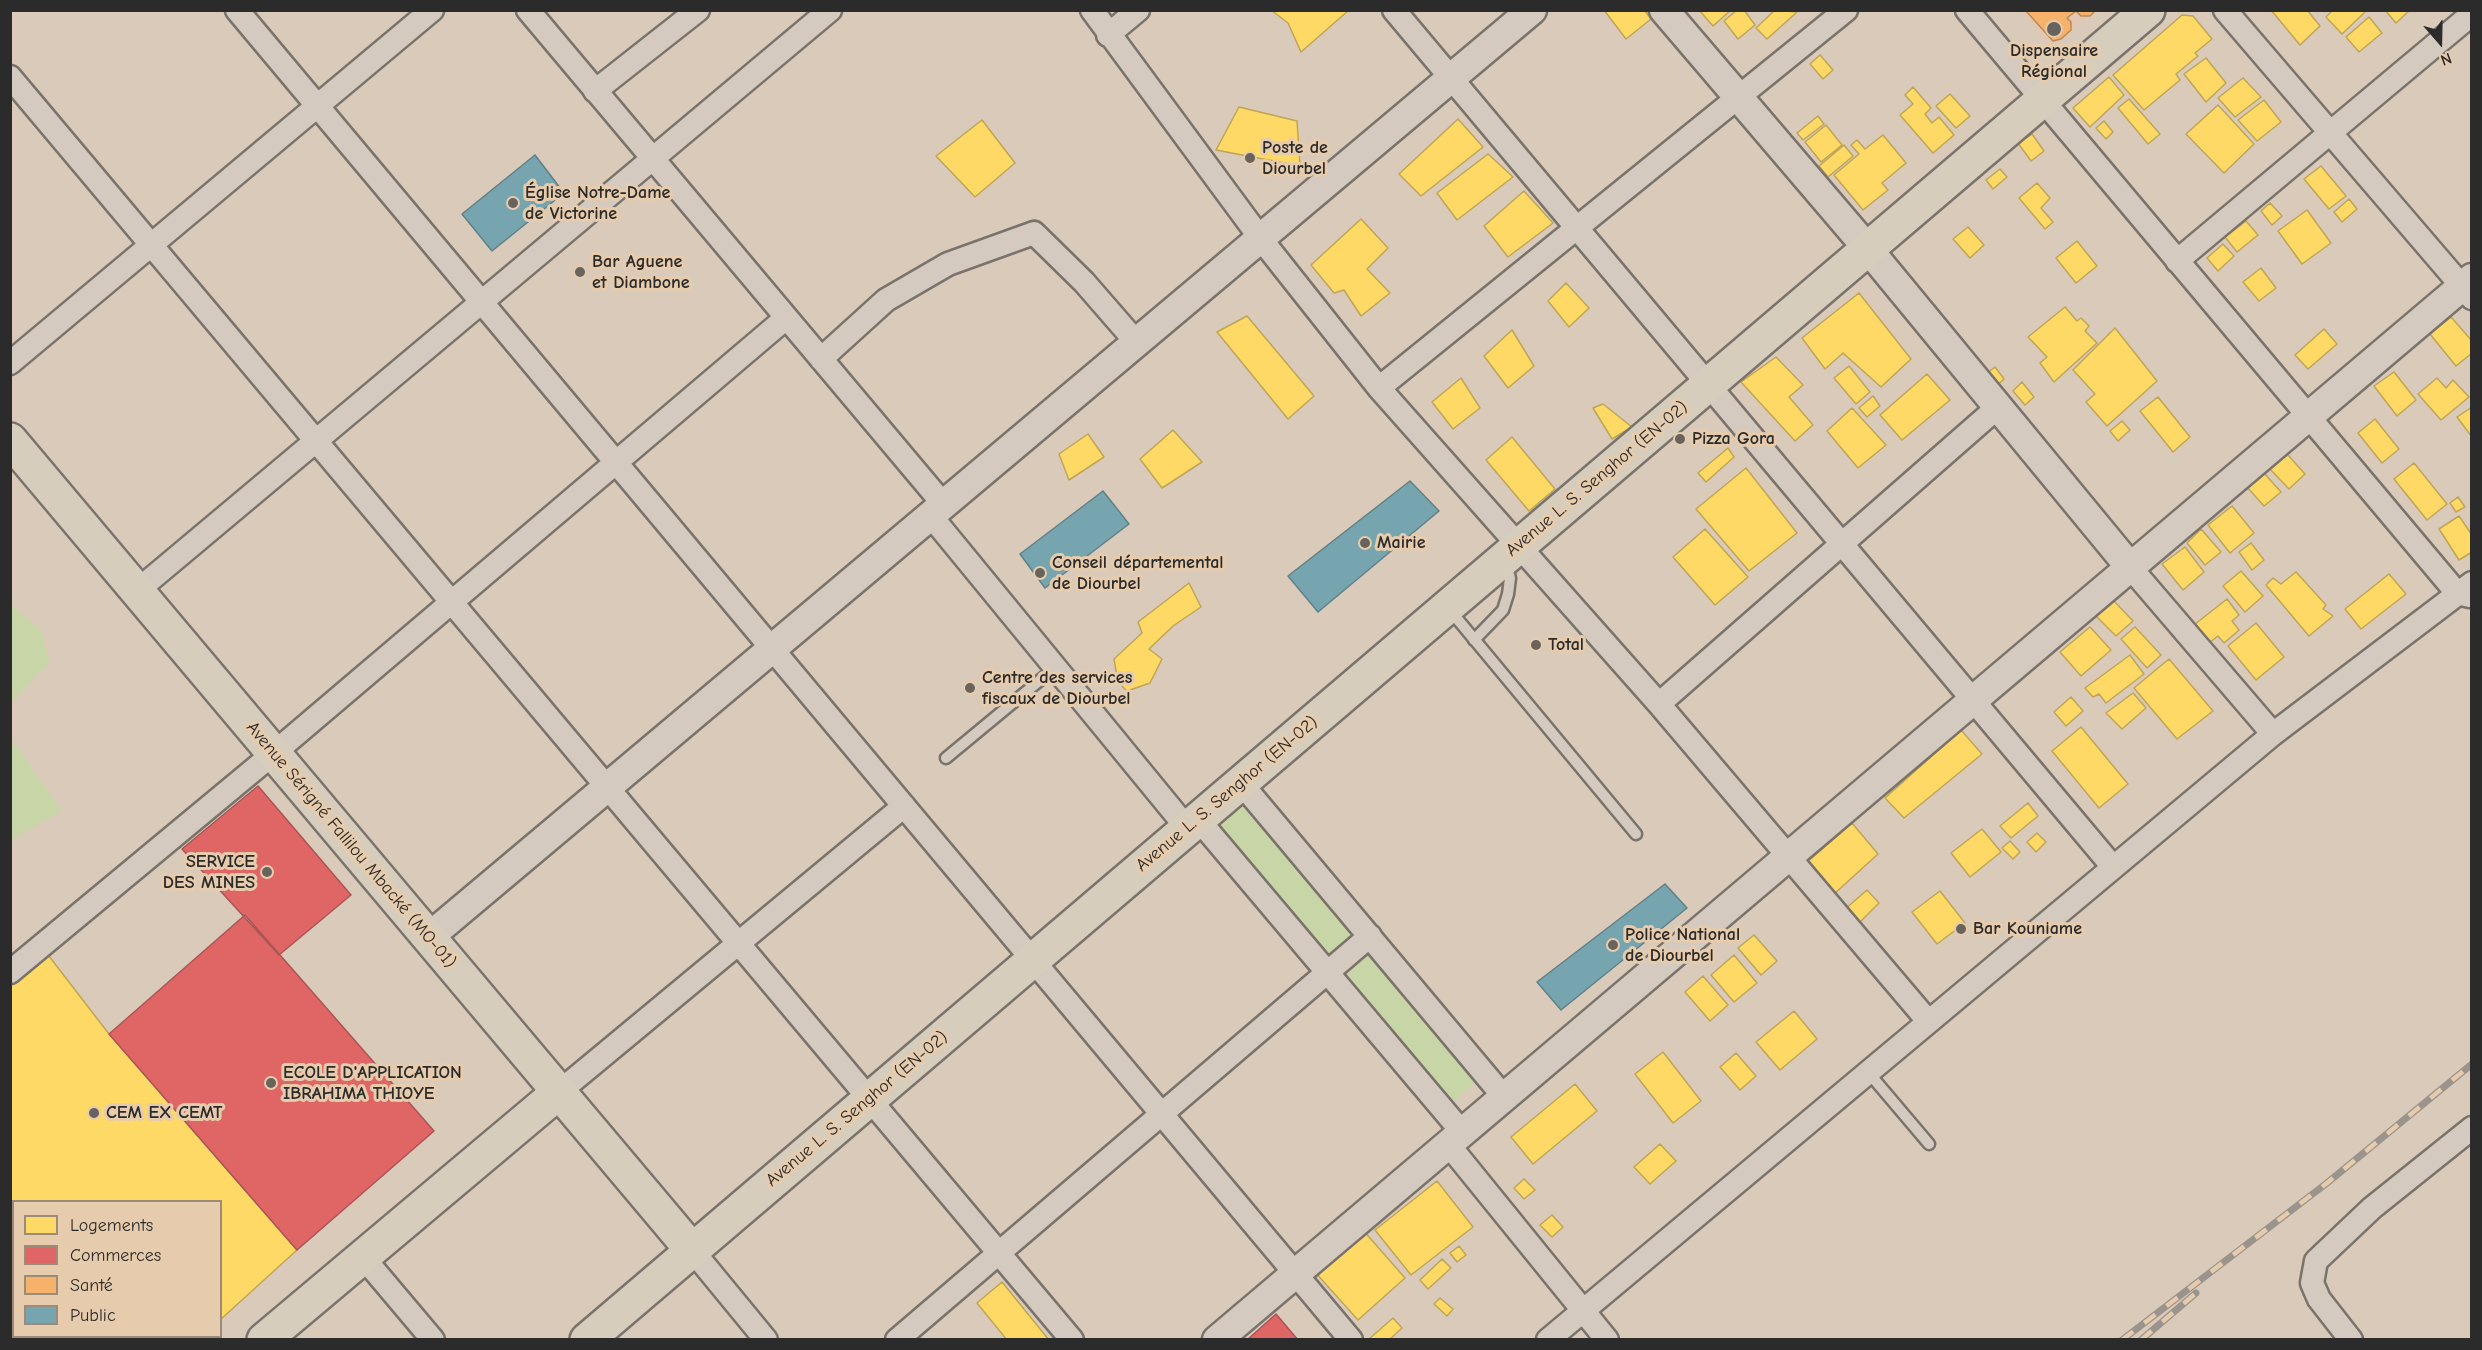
<!DOCTYPE html>
<meta charset="utf-8">
<style>
body{margin:0}
#map{position:relative;width:2482px;height:1350px;overflow:hidden;background:#d9caba;font-family:"Comic Neue",sans-serif}
canvas{display:block}
.frame{position:absolute;inset:0;border:12px solid #2b2b2b;pointer-events:none}
.legend{position:absolute;left:12px;top:1200px;width:210px;height:138px;box-sizing:border-box;background:#e6cbad;border:2px solid #9b8b79;margin:0;padding:8px 10px;list-style:none;font-size:18px;color:#2b2b2b}
.legend li{display:flex;align-items:center;gap:12px;height:30px}
.legend b{width:30px;border:2px solid #9b8b79}
.north{position:absolute;left:2410px;top:12px;width:60px;height:60px;-webkit-text-stroke:4px #e6cbad;paint-order:stroke;rotate:160deg;font-size:16px;font-weight:700;line-height:24px;text-align:center;color:#2b2b2b}
.north::after{content:'';display:block;margin:auto;width:21px;height:27px;background:#2b2b2b;clip-path:polygon(50% 0,100% 100%,50% 72%,0 100%)}
</style>
<div id="map">
<canvas width="2482" height="1350"></canvas>
<div class="frame"></div>
<ul class="legend">
<li><b style="height:16px;background:#ffd966"></b>Logements</li>
<li><b style="height:16px;background:#e06666"></b>Commerces</li>
<li><b style="height:16px;background:#f6b26b"></b>Santé</li>
<li><b style="height:16px;background:#76a5af"></b>Public</li>
</ul>
<div class="north">N</div>
</div>
<script>
const ctx = document.querySelector('canvas').getContext('2d');
ctx.lineJoin = 'round';
function fill(path, color) {
  ctx.fillStyle = color;
  ctx.fill(path, 'evenodd');
}
function shape(rows) {
  const path = new Path2D();
  for (const r of rows) {
    path.moveTo(r[0], r[1]);
    for (let i = 2; i < r.length; i += 2) path.lineTo(r[i], r[i + 1]);
  }
  return path;
}
function trace(path, color, width, dash) {
  ctx.strokeStyle = color;
  ctx.lineWidth = width;
  ctx.lineCap = dash ? 'butt' : 'round';
  ctx.setLineDash(dash || []);
  ctx.stroke(path);
}
function label(font, color, halo, rows, align = 'center') {
  ctx.font = font + ' "Comic Neue",sans-serif';
  ctx.lineWidth = 6;
  ctx.setLineDash([]);
  ctx.textBaseline = 'middle';
  ctx.strokeStyle = halo;
  ctx.fillStyle = color;
  for (const [text, x, y, turn = 0] of rows) {
    ctx.save();
    ctx.translate(x, y);
    ctx.rotate((+turn || 0) * Math.PI / 180);
    ctx.textAlign = isNaN(turn) ? turn : align;
    if (halo) ctx.strokeText(text, 0, 0);
    ctx.fillText(text, 0, 0);
    ctx.restore();
  }
}
fill(shape([
 [2020,11,2094,11,2051,47]
]), '#e2c7b2');
fill(shape([
 [11,605,40,629,50,661,11,703],
 [11,738,62,811,11,840,10,840],
 [1238,797,1476,1082,1450,1104,1212,819]
]), '#c8d5a7');
const homes = shape([
 [1271,10,1349,10,1301,52,1288,23,1271,10],
 [1604,10,1644,10,1651,19,1626,39,1604,10],
 [1699,10,1731,10,1713,26,1699,10],
 [1737,10,1744,10,1755,25,1738,39,1724,21,1737,10],
 [1775,10,1797,12,1767,39,1756,28,1775,10],
 [2271,10,2307,10,2320,26,2300,45,2271,10],
 [2333,10,2365,10,2365,12,2342,34,2326,17,2333,10],
 [2385,10,2410,10,2396,23,2385,10],
 [2182,15,2193,16,2212,39,2195,53,2198,56,2176,74,2180,80,2144,110,2113,75,2182,15],
 [2369,17,2382,33,2359,52,2346,37,2369,17],
 [1820,55,1833,70,1823,79,1810,64,1820,55],
 [2206,58,2226,83,2206,102,2184,74,2206,58],
 [2109,77,2124,95,2090,127,2073,108,2109,77],
 [2243,78,2261,97,2235,117,2218,98,2243,78],
 [1913,87,1931,108,1925,114,1932,123,1939,117,1954,135,1933,153,1900,115,1913,104,1905,95,1913,87],
 [1950,94,1970,116,1956,128,1936,106,1950,94],
 [2129,99,2160,134,2148,144,2118,108,2129,99],
 [2264,100,2281,122,2257,141,2238,120,2264,100],
 [2218,105,2254,144,2224,173,2186,134,2218,105],
 [1239,107,1297,121,1300,166,1216,150,1239,107],
 [1818,116,1824,124,1803,140,1797,133,1818,116],
 [1458,119,1483,147,1421,196,1399,174,1458,119],
 [982,120,1015,163,975,197,936,156,982,120],
 [2104,121,2113,132,2106,139,2096,128,2104,121],
 [1826,125,1842,145,1821,162,1805,142,1826,125],
 [2032,134,2044,151,2031,161,2018,143,2032,134],
 [1883,135,1906,163,1882,183,1888,190,1863,210,1834,175,1859,154,1851,145,1857,140,1865,149,1883,135],
 [1844,145,1853,156,1828,177,1819,166,1844,145],
 [1488,154,1513,177,1457,220,1437,193,1488,154],
 [2321,166,2346,196,2329,209,2304,179,2321,166],
 [2000,169,2007,177,1993,189,1986,180,2000,169],
 [2037,183,2050,198,2041,208,2053,222,2045,229,2019,198,2037,183],
 [1524,191,1553,223,1508,257,1484,226,1524,191],
 [2349,199,2357,209,2342,222,2334,212,2349,199],
 [2270,203,2282,216,2272,225,2261,211,2270,203],
 [2307,210,2331,243,2302,264,2278,231,2307,210],
 [1361,219,1388,248,1367,269,1390,293,1361,316,1344,290,1334,293,1311,265,1361,219],
 [2246,221,2258,235,2237,252,2225,237,2246,221],
 [1968,227,1984,245,1970,258,1953,239,1968,227],
 [2077,241,2097,266,2076,283,2056,258,2077,241],
 [2223,244,2234,256,2218,271,2207,258,2223,244],
 [2261,268,2276,288,2259,301,2243,282,2261,268],
 [1566,283,1589,308,1569,327,1548,301,1566,283],
 [1859,293,1911,359,1881,387,1843,353,1825,369,1802,338,1859,293],
 [2065,307,2077,321,2081,318,2089,326,2085,331,2097,343,2054,382,2040,363,2047,357,2028,337,2065,307],
 [1247,316,1314,396,1288,419,1217,332,1247,316],
 [2451,317,2472,341,2472,353,2456,366,2430,334,2451,317],
 [2115,328,2157,381,2107,426,2086,402,2095,394,2073,370,2115,328],
 [2324,329,2337,344,2308,369,2295,355,2324,329],
 [1512,330,1534,366,1508,388,1484,356,1512,330],
 [1776,357,1803,385,1789,397,1813,425,1795,441,1741,382,1776,357],
 [1849,366,1870,392,1856,404,1834,378,1849,366],
 [1995,367,2004,379,1993,389,1982,377,1995,367],
 [2394,372,2416,400,2397,416,2374,386,2394,372],
 [1927,374,1950,400,1902,440,1880,415,1927,374],
 [1461,378,1480,408,1453,429,1432,402,1461,378],
 [2437,378,2446,388,2453,380,2469,397,2441,420,2418,394,2437,378],
 [2022,382,2034,397,2025,405,2013,391,2022,382],
 [1873,396,1880,406,1867,417,1859,408,1873,396],
 [2158,397,2190,437,2173,452,2140,411,2158,397],
 [1603,404,1632,427,1612,439,1593,408,1603,404],
 [2472,407,2472,437,2457,417,2472,407],
 [1852,408,1886,445,1858,468,1827,431,1852,408],
 [2375,419,2399,449,2382,463,2358,433,2375,419],
 [2122,421,2130,430,2118,441,2110,431,2122,421],
 [1173,430,1202,462,1162,488,1140,459,1173,430],
 [1088,434,1104,457,1069,480,1059,454,1088,434],
 [1512,437,1555,489,1529,511,1486,460,1512,437],
 [1728,448,1734,457,1706,482,1698,473,1728,448],
 [2287,454,2305,474,2289,489,2270,469,2287,454],
 [2414,463,2447,504,2427,520,2394,479,2414,463],
 [1746,468,1797,533,1749,571,1696,509,1746,468],
 [2264,473,2281,492,2264,506,2247,487,2264,473],
 [2458,497,2465,507,2456,512,2450,503,2458,497],
 [2232,506,2254,533,2230,553,2208,525,2232,506],
 [2459,516,2472,535,2472,552,2459,560,2439,529,2459,516],
 [1705,529,1748,577,1715,605,1673,557,1705,529],
 [2201,529,2221,552,2205,565,2187,543,2201,529],
 [2251,543,2264,560,2252,570,2239,552,2251,543],
 [2185,547,2204,572,2183,590,2162,564,2185,547],
 [2241,571,2263,596,2245,612,2223,586,2241,571],
 [2296,572,2326,605,2323,609,2333,616,2309,636,2266,585,2273,578,2281,584,2296,572],
 [2389,574,2406,594,2361,629,2345,609,2389,574],
 [1189,583,1201,607,1173,626,1149,649,1162,659,1150,683,1127,691,1118,682,1114,659,1142,633,1138,622,1189,583],
 [2112,599,2133,621,2116,636,2095,615,2112,599],
 [2227,599,2239,615,2232,621,2239,630,2224,643,2218,636,2209,643,2194,625,2227,599],
 [2256,623,2284,657,2256,680,2228,646,2256,623],
 [2090,627,2111,650,2081,676,2060,652,2090,627],
 [2135,627,2161,655,2147,668,2121,639,2135,627],
 [2130,655,2144,674,2106,703,2099,694,2093,697,2085,688,2130,655],
 [2169,659,2213,711,2177,739,2134,688,2169,659],
 [2133,693,2146,708,2122,729,2106,713,2133,693],
 [2071,697,2083,711,2066,726,2054,712,2071,697],
 [2081,727,2128,784,2099,808,2052,751,2081,727],
 [1961,730,1982,754,1904,818,1885,798,1961,730],
 [2028,803,2038,816,2011,838,2000,826,2028,803],
 [1852,823,1878,854,1834,894,1805,864,1852,823],
 [1982,829,2001,852,1970,877,1951,853,1982,829],
 [2037,833,2046,842,2036,852,2027,842,2037,833],
 [2010,841,2020,852,2013,859,2002,848,2010,841],
 [1867,890,1879,903,1858,924,1844,910,1867,890],
 [1940,891,1965,923,1937,944,1912,912,1940,891],
 [1754,935,1777,961,1761,975,1738,948,1754,935],
 [45,951,109,1034,297,1250,220,1320,220,1202,14,1202,14,1249,10,1251,10,981,45,951],
 [1734,955,1757,983,1734,1002,1711,975,1734,955],
 [1703,976,1728,1005,1710,1021,1685,992,1703,976],
 [1794,1011,1817,1039,1780,1070,1756,1042,1794,1011],
 [1663,1052,1701,1101,1673,1123,1635,1074,1663,1052],
 [1736,1053,1756,1076,1740,1090,1720,1067,1736,1053],
 [1575,1084,1597,1111,1533,1164,1511,1137,1575,1084],
 [1660,1144,1676,1161,1650,1184,1634,1167,1660,1144],
 [1524,1179,1535,1190,1524,1199,1514,1188,1524,1179],
 [1437,1181,1473,1227,1411,1275,1375,1230,1437,1181],
 [1552,1215,1563,1227,1552,1237,1540,1225,1552,1215],
 [1362,1229,1405,1278,1358,1320,1314,1271,1362,1229],
 [1459,1246,1466,1255,1457,1262,1450,1253,1459,1246],
 [1442,1259,1451,1268,1428,1289,1420,1280,1442,1259],
 [1002,1282,1049,1340,1007,1340,977,1303,1002,1282],
 [1440,1298,1453,1309,1447,1316,1434,1304,1440,1298],
 [1393,1318,1402,1328,1389,1340,1369,1339,1393,1318],
 [113,1336,202,1336,198,1340,116,1340,113,1336]
]);
fill(homes, '#ffd966');
trace(homes, '#bfa554', 1.5);
const shops = shape([
 [258,786,351,895,279,955,182,849,258,786],
 [245,915,434,1131,297,1250,109,1034,245,915],
 [1276,1314,1298,1340,1247,1340,1276,1314]
]);
fill(shops, '#e06666');
trace(shops, '#aa5454', 1.5);
const health = shape([
 [2025,10,2096,10,2090,16,2081,16,2076,11,2067,18,2071,22,2071,30,2061,39,2053,41,2025,10]
]);
fill(health, '#f6b26b');
trace(health, '#b98a58', 1.5);
const public = shape([
 [535,155,564,193,492,251,462,214,535,155],
 [1410,481,1439,511,1318,612,1288,576,1410,481],
 [1103,491,1129,524,1045,588,1020,554,1103,491],
 [1665,884,1687,908,1561,1010,1537,982,1665,884]
]);
fill(public, '#76a5af');
trace(public, '#608087', 1.5);
const service = shape([
 [1449,609,1636,834],
 [1474,640,1503,610,1508,594,1510,578,1506,564],
 [946,758,1056,667],
 [1868,1072,1929,1144]
]);
const minor = shape([
 [237,10,1351,1340],
 [528,10,944,505],
 [1092,10,1261,239,1379,388,1659,704,1928,1021],
 [1394,10,2113,867],
 [1967,10,2457,593,2470,596],
 [2225,10,2472,298],
 [1108,35,1138,10],
 [10,77,1072,1340],
 [595,91,698,10],
 [2177,261,2472,14],
 [821,359,886,300,948,264,1034,233,1084,282,1137,343],
 [10,363,432,10],
 [1379,388,1846,10],
 [931,516,1187,828],
 [2130,567,2273,734],
 [138,590,830,10],
 [1659,704,1998,407],
 [1241,783,1504,1097],
 [1198,819,1462,1132],
 [10,972,274,753,786,318],
 [559,1092,904,806],
 [1448,1144,1607,1340],
 [692,1250,766,1340],
 [363,1257,433,1340],
 [897,1340,1370,936],
 [1548,1340,2273,734,2472,583],
 [2351,1340,2319,1299,2312,1283,2316,1261,2372,1208,2472,1128]
]);
const tertiary = shape([
 [1664,10,1868,249,2130,567],
 [429,937,1532,10],
 [1217,1340,2472,278]
]);
const primary = shape([
 [10,440,692,1250],
 [10,1323,14,1322],
 [70,1336,76,1340],
 [264,1340,559,1092],
 [587,1340,2148,10]
]);
trace(service, '#79736b', 15);
trace(minor, '#79736b', 27);
trace(tertiary, '#79736b', 33);
trace(primary, '#79736b', 38);
trace(service, '#d4cabf', 10);
trace(minor, '#d4cabf', 22);
trace(tertiary, '#d4cabf', 28);
trace(primary, '#d7cdbd', 33);
const rail = shape([
 [2122,1340,2327,1183,2472,1064],
 [2141,1340,2196,1293]
]);
trace(rail, '#9b948c', 7);
trace(rail, '#e6cbad', 4.5, [14]);
for (const [x, y, r, color] of [
 [2054,29,8,"#68635d"],
 [1250,158,6,"#68635d"],
 [513,203,6,"#68635d"],
 [580,272,6,"#68635d"],
 [1680,439,6,"#68635d"],
 [1365,543,6,"#68635d"],
 [1040,573,6,"#68635d"],
 [1536,645,6,"#68635d"],
 [970,688,6,"#68635d"],
 [267,872,6,"#68635d"],
 [1961,929,6,"#68635d"],
 [1613,945,6,"#68635d"],
 [271,1083,6,"#68635d"],
 [94,1113,6,"#68635d"]
]) {
  const dot = new Path2D();
  dot.arc(x, y, r, 0, 2 * Math.PI);
  ctx.fillStyle = color;
  ctx.fill(dot);
  trace(dot, '#e6cbad', 2);
}
label('bold 18px', '#2b2b2b', '#e6cbad', [
 ["Dispensaire",2054,51,"center"],
 ["Régional",2054,72,"center"],
 ["Poste de",1262,148],
 ["Diourbel",1262,169],
 ["Église Notre-Dame",525,193],
 ["de Victorine",525,214],
 ["Bar Aguene",592,262],
 ["et Diambone",592,283],
 ["Pizza Gora",1692,439],
 ["Mairie",1377,543],
 ["Conseil départemental",1052,563],
 ["de Diourbel",1052,584],
 ["Total",1548,645],
 ["Centre des services",982,678],
 ["fiscaux de Diourbel",982,699],
 ["SERVICE",255,862,"right"],
 ["DES MINES",255,883,"right"],
 ["Bar Kouniame",1973,929],
 ["Police National",1625,935],
 ["de Diourbel",1625,956],
 ["ECOLE D'APPLICATION",283,1073],
 ["IBRAHIMA THIOYE",283,1094],
 ["CEM EX CEMT",106,1113]
], 'left');
label('18px', '#2b2b2b', '#e6cbad', [
 ["Avenue L. S. Senghor (EN-02)",1597,479,-40],
 ["Avenue L. S. Senghor (EN-02)",1227,794,-40],
 ["Avenue Sérigné Fallilou Mbacké (MO-01)",351,845,50],
 ["Avenue L. S. Senghor (EN-02)",857,1109,-40]
]);
</script>
